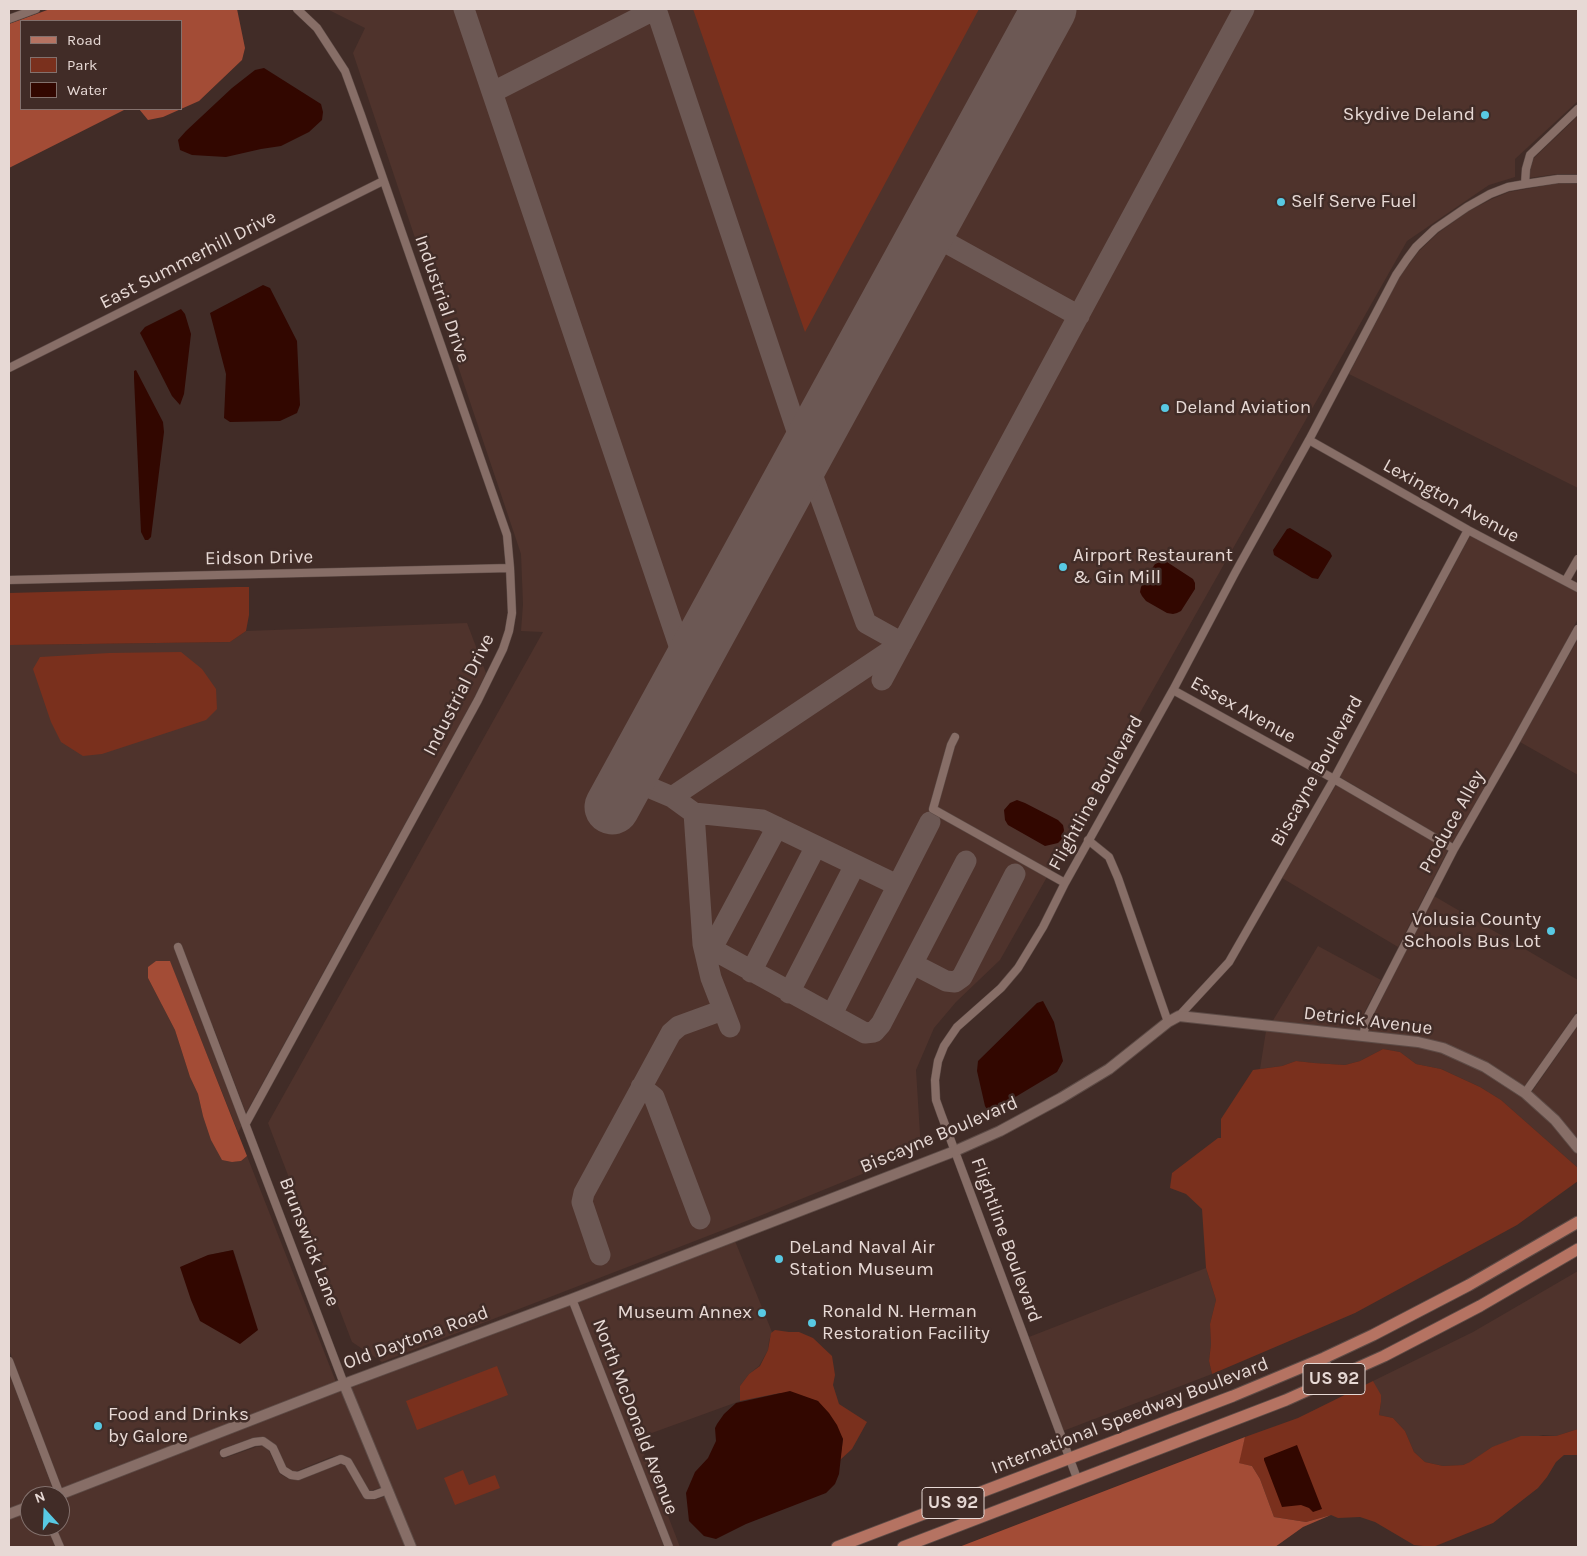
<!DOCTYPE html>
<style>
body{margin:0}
#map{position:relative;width:1587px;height:1556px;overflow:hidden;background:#412c27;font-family:Karla,sans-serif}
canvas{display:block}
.frame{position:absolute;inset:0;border:10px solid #e7d9d5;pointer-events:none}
.legend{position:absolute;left:20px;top:20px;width:162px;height:90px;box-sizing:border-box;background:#412c27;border:1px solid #83716d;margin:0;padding:6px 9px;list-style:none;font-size:15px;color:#e7d9d5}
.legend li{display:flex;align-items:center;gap:10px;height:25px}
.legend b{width:25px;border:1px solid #83716d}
.north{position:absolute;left:20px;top:1486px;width:50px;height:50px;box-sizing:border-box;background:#412c27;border:1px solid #83716d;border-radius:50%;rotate:340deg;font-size:14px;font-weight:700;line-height:20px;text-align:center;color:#e7d9d5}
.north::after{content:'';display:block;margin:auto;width:18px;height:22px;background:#58c9e3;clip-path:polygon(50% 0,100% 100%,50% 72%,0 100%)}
</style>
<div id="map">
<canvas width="1587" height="1556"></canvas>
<div class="frame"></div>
<ul class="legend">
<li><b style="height:6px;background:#b57362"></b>Road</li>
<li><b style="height:14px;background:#7a301d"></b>Park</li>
<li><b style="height:14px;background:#320700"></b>Water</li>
</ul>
<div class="north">N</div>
</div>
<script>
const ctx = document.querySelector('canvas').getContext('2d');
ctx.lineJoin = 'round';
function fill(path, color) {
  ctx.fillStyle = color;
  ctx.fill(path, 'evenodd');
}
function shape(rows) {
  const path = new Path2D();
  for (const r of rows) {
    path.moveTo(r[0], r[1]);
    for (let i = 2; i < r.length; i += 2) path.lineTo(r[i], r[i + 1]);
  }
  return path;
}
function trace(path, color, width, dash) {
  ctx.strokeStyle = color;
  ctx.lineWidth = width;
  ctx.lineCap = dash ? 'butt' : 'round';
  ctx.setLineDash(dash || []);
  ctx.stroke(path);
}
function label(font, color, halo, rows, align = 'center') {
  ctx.font = font + ' Karla,sans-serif';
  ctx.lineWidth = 5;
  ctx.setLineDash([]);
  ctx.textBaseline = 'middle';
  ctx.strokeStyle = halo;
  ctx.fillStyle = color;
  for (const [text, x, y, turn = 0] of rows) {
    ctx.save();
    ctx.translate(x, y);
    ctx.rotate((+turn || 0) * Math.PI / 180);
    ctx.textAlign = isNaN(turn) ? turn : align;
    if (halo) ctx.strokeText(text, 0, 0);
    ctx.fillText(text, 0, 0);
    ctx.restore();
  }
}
fill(shape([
 [327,9,1578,9,1578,101,1515,159,1515,177,1489,185,1407,241,1000,960,956,1002,934,1028,916,1070,921,1150,762,1215,382,1362,352,1342,268,1123,543,632,521,631,523,604,521,554,353,53,365,28],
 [1578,116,1578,174,1557,174,1529,178,1530,170,1534,158],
 [1559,183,1578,184,1578,488,1349,374,1400,276,1419,251,1438,233,1469,211,1492,199,1509,192],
 [1470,536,1565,584,1578,593,1578,618,1570,635,1509,745,1452,843,1340,777],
 [467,623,486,673,474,698,246,1113,213,1026,205,1029,241,1122,240,1124,242,1126,238,1132,170,962,148,978,175,1030,190,1077,198,1094,203,1116,232,1162,241,1161,247,1156,336,1382,62,1489,9,1350,9,645,230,642,246,631],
 [233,1250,235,1255,248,1297,208,1255],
 [1578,639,1578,775,1520,742],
 [1336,785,1448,850,1398,947,1282,878],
 [1434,896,1578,980,1578,1010,1524,1087,1486,1063,1444,1043,1368,1032,1371,1020],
 [1318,946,1381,980,1363,1015,1360,1031,1272,1022],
 [1578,1026,1578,1141,1531,1093],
 [1266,1031,1418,1047,1442,1052,1483,1071,1523,1097,1553,1124,1578,1154,1578,1168,1501,1100,1480,1087,1441,1069,1416,1064,1400,1052,1383,1049,1360,1061,1345,1065,1314,1063,1296,1061,1282,1066,1260,1069],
 [735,1241,772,1332,769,1341,768,1350,759,1366,749,1374,740,1386,740,1401,638,1438,680,1547,673,1547,578,1302],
 [1206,1268,1216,1300,1210,1324,1211,1344,1209,1361,1212,1374,1063,1431,1029,1337],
 [1578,1271,1578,1429,1556,1436,1543,1435,1492,1447,1471,1462,1463,1465,1443,1466,1425,1462,1414,1452,1405,1431,1393,1418,1379,1415,1381,1402,1373,1381,1473,1332],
 [570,1305,664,1547,416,1547,350,1387],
 [9,1373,54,1492,43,1496,30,1496,30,1501,9,1509],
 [342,1390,383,1487,373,1490,369,1490,351,1460,342,1455,331,1457,297,1471,291,1471,286,1467,275,1445,264,1437,253,1438,219,1450,222,1459,256,1447,263,1446,269,1451,280,1474,289,1479,298,1480,334,1466,341,1464,346,1466,364,1497,374,1500,386,1496,407,1547,64,1547,56,1526,60,1526,60,1499],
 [30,1511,30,1526,47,1526,55,1547,9,1547,9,1519]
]), '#4f332c');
fill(shape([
 [693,9,979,9,805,332],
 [236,587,249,587,249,615,246,631,230,642,9,645,9,593],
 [181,652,202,669,216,689,217,709,206,720,102,754,83,756,61,742,51,722,33,669,40,657,109,653],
 [1383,1049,1400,1052,1416,1064,1441,1069,1480,1087,1501,1100,1578,1168,1578,1181,1517,1225,1355,1313,1212,1374,1209,1361,1211,1344,1210,1324,1216,1300,1206,1268,1202,1209,1186,1194,1170,1188,1172,1173,1218,1138,1221,1138,1221,1119,1253,1070,1282,1066,1296,1061,1314,1063,1345,1065,1360,1061],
 [775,1330,789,1332,799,1332,813,1338,832,1356,835,1375,833,1385,839,1404,867,1422,852,1449,840,1460,843,1439,818,1401,807,1398,780,1393,740,1401,740,1386,749,1374,760,1366,768,1350,771,1333],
 [497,1366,508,1395,417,1430,406,1401],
 [1373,1381,1381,1395,1381,1402,1379,1415,1393,1418,1405,1431,1414,1452,1425,1462,1443,1466,1463,1465,1470,1462,1492,1447,1521,1436,1556,1436,1578,1429,1578,1455,1564,1455,1556,1462,1547,1477,1538,1488,1493,1523,1433,1547,1414,1545,1375,1522,1360,1517,1338,1518,1331,1515,1306,1522,1274,1517,1260,1479,1252,1466,1238,1463,1245,1437,1298,1418],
 [463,1470,469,1485,495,1475,500,1488,455,1505,444,1478]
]), '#7a301d');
fill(shape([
 [50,9,237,9,245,48,242,60,199,101,163,117,148,120,139,109,181,109,181,21,21,21,21,109,126,109,9,168,9,24],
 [156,961,170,961,247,1156,241,1161,232,1162,222,1160,211,1140,203,1116,198,1094,190,1077,175,1030,148,978,148,967],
 [1245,1437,1239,1463,1252,1466,1260,1479,1274,1517,1306,1522,1331,1515,1303,1527,1275,1547,959,1547]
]), '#a34c36');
fill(shape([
 [264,68,321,104,323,112,322,120,309,132,281,146,261,149,226,157,192,155,180,150,178,140,186,131,232,88,255,70],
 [263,285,270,288,297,341,300,405,297,413,280,421,230,422,224,418,226,374,210,313],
 [181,309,185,314,191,334,184,394,180,405,172,396,140,333,145,327],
 [136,370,163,422,164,432,151,537,148,540,145,540,141,532,134,378,134,371],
 [1290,528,1330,552,1332,556,1318,579,1312,578,1274,555,1273,550,1287,529],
 [1160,562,1167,562,1193,579,1195,583,1195,589,1181,611,1177,613,1173,614,1167,613,1146,601,1142,596,1140,592,1141,587,1149,573,1155,564],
 [1017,800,1025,803,1058,820,1063,825,1064,830,1062,839,1058,843,1045,846,1008,825,1005,820,1004,810,1010,803],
 [1043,1001,1054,1022,1063,1061,1057,1072,997,1108,988,1111,985,1106,977,1071,978,1061,1037,1003],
 [233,1250,258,1330,240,1344,200,1321,191,1300,180,1267,208,1255],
 [790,1391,818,1401,829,1413,837,1425,843,1439,839,1474,835,1484,826,1493,746,1524,716,1539,704,1536,689,1521,686,1493,695,1472,708,1458,716,1441,715,1428,717,1424,724,1414,736,1403],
 [1297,1445,1322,1509,1313,1512,1309,1508,1301,1505,1282,1507,1264,1460,1264,1458]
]), '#320700');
trace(shape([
 [464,9,687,669],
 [493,92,656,9],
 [927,232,1079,316],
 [882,680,1244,9],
 [627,778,672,797,902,643,866,623,805,455,656,9],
 [672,797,694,813,703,944,711,978,730,1027],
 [694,813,762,820,897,885],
 [703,944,865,1033,874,1032,881,1024,966,861],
 [711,950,777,827],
 [913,964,946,981,955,982,962,977,1015,874],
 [751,972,816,846],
 [789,993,855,865],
 [832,1014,930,822],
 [641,1087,654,1097,700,1219],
 [600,1255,582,1202,584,1193,671,1033,679,1026,723,1010]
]), '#6c5854', 21);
trace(shape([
 [612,807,1049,9]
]), '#6c5854', 55);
const street = shape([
 [9,19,36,9],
 [1525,184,1526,169,1530,155,1578,109],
 [9,368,383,181],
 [1309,440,1468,530,1578,588],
 [9,580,510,568],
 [1566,580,1578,559],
 [1173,690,1334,779,1454,849],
 [955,737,951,745,933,809,1065,883],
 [1088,840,1109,857,1118,878,1168,1022],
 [178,947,344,1384],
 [1179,1016,1229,962,1334,779,1468,530],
 [1363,1036,1367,1018,1454,849,1512,748,1578,629],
 [1525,1093,1578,1018],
 [246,1123,478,700,503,649,509,631,512,613,510,568,507,535,361,115,345,71,317,28,297,9],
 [572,1299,669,1547],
 [1324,1358,1334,1379],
 [9,1361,60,1495],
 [224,1453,254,1442,263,1441,273,1448,283,1470,291,1475,298,1476,341,1459,348,1462,367,1495,374,1495,388,1490],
 [1078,1481,941,1114,936,1100,935,1080,938,1061,944,1046,957,1027,1001,988,1018,968,1043,927,1065,883,1173,690,1235,573,1309,440,1396,275,1407,259,1416,247,1435,229,1467,207,1490,194,1508,187,1525,184,1558,179,1578,179],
 [51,1526,60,1547]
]);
const secondary = shape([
 [344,1384,411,1547],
 [56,1496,344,1384,572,1299,955,1151,1000,1131,1061,1098,1109,1069,1168,1022,1179,1016,1418,1042,1443,1048,1485,1067,1525,1093,1555,1120,1578,1148],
 [9,1514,30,1506]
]);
const primary = shape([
 [837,1547,1233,1396,1324,1358,1373,1335,1469,1285,1578,1222],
 [903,1547,1286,1400,1384,1356,1434,1330,1480,1306,1578,1249]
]);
trace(street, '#5d4b46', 9);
trace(secondary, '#5d4b46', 12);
trace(primary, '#5d4b46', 13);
trace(street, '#876e67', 8);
trace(secondary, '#876e67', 10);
trace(primary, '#b57362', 11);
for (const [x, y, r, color] of [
 [1485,115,5,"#58c9e3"],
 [1281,202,5,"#58c9e3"],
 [1165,408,5,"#58c9e3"],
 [1063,567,5,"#58c9e3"],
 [1551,931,5,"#58c9e3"],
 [779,1259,5,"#58c9e3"],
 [762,1313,5,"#58c9e3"],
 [812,1323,5,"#58c9e3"],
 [98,1426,5,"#58c9e3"]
]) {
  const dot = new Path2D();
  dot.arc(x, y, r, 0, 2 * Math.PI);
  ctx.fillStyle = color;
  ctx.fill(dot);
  trace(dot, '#412c27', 2);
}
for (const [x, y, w] of [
 [1334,1379,62],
 [953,1503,62]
]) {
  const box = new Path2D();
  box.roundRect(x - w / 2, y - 15.5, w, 31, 4);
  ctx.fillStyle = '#412c27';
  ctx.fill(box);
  trace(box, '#e7d9d5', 1);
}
label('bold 18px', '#e7d9d5', null, [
 ["US 92",1334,1379],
 ["US 92",953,1503]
]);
label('19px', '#e7d9d5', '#412c27', [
 ["Skydive Deland",1475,115,"right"],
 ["Self Serve Fuel",1291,202],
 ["Deland Aviation",1175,408],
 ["Airport Restaurant",1073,556],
 ["& Gin Mill",1073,578],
 ["Volusia County",1541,920,"right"],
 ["Schools Bus Lot",1541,942,"right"],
 ["DeLand Naval Air",789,1248],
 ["Station Museum",789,1270],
 ["Ronald N. Herman",822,1312],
 ["Restoration Facility",822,1334],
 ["Museum Annex",752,1313,"right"],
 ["Food and Drinks",108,1415],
 ["by Galore",108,1437]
], 'left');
label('19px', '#e7d9d5', '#412c27', [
 ["East Summerhill Drive",188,260,-27],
 ["Industrial Drive",442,299,71],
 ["Lexington Avenue",1451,501,29],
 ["Eidson Drive",259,558,-1],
 ["Industrial Drive",459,695,-63],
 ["Essex Avenue",1243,710,29],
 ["Biscayne Boulevard",1317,771,-61],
 ["Flightline Boulevard",1096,793,-61],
 ["Produce Alley",1452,822,-61],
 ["Detrick Avenue",1368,1021,7],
 ["Biscayne Boulevard",939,1135,-23],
 ["Flightline Boulevard",1006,1240,70],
 ["Brunswick Lane",309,1242,69],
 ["Old Daytona Road",416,1338,-20],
 ["International Speedway Boulevard",1130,1416,-21],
 ["North McDonald Avenue",635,1417,69]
]);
</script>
